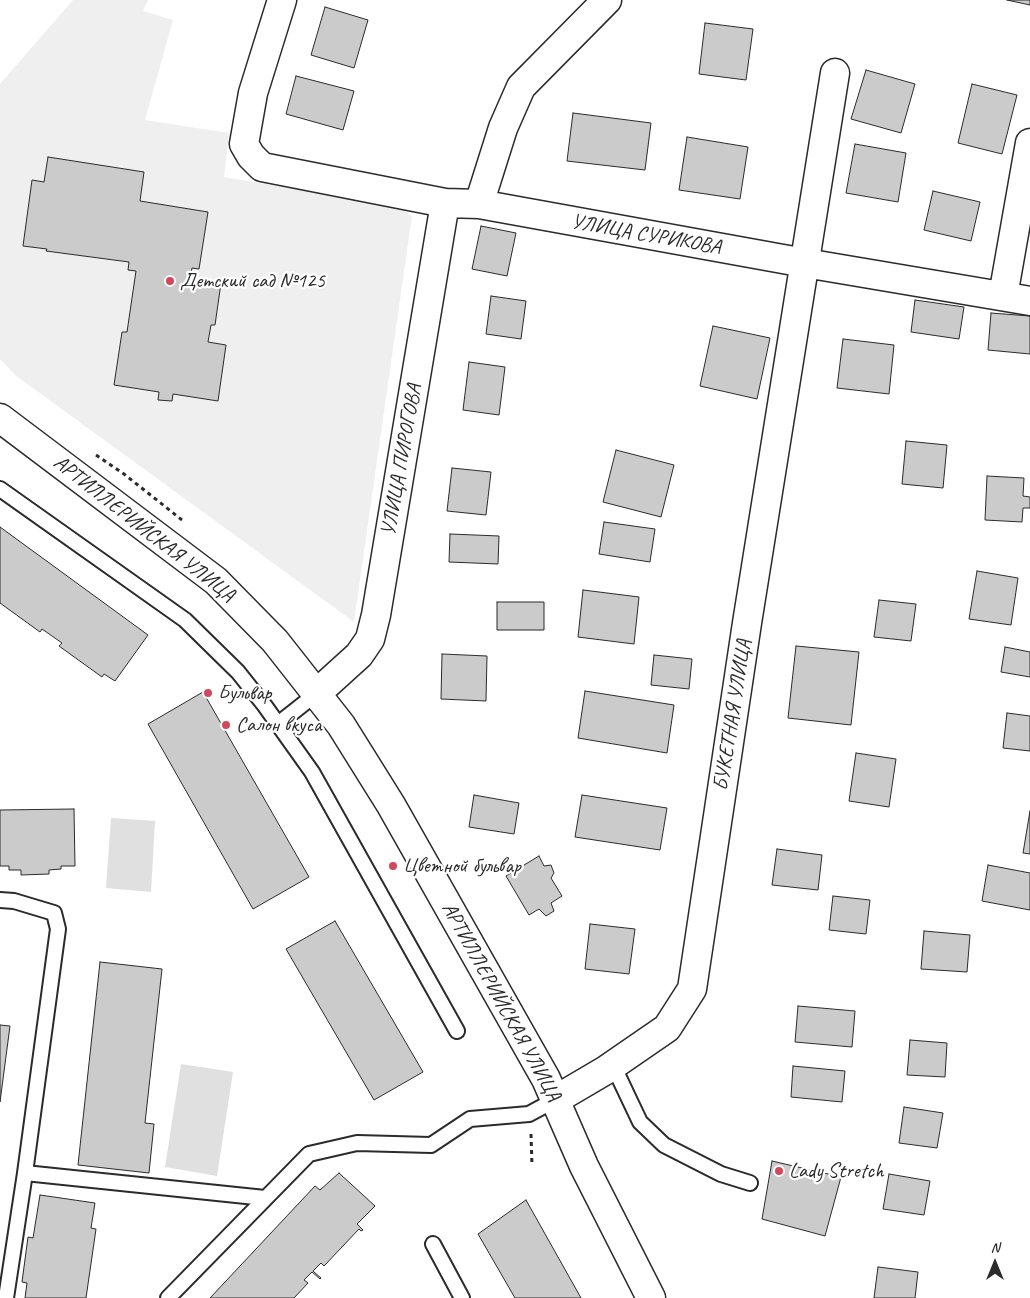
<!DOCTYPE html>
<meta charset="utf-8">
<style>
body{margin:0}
#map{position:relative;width:1030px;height:1298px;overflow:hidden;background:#fff;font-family:Caveat,sans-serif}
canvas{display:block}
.north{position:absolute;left:970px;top:1238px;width:50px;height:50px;-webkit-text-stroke:4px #fff;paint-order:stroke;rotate:0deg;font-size:14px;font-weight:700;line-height:20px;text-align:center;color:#2b2b2b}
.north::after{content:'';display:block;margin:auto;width:18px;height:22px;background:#2b2b2b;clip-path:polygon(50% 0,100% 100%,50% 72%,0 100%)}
</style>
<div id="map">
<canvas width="1030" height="1298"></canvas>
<div class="north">N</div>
</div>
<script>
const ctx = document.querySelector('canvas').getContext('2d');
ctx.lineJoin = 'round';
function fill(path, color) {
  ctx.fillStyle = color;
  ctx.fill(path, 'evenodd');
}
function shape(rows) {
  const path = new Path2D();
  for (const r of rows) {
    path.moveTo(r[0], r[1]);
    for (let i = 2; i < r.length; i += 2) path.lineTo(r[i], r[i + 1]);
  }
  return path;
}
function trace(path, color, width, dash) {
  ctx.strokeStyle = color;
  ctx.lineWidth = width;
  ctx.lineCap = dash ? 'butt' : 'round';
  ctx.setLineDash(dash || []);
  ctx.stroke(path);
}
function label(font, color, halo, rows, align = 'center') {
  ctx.font = font + ' Caveat,sans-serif';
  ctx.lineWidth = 4.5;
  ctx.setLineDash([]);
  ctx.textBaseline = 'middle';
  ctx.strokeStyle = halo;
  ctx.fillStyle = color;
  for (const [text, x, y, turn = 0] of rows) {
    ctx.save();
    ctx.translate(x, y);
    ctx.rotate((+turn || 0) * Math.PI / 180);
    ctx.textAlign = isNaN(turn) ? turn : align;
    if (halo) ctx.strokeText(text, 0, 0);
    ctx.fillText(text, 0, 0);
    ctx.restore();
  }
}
fill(shape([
 [73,0,148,0,143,11,173,20,145,120,229,133,224,177,397,206,412,216,354,622,15,375,0,359,0,84]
]), '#efefef');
fill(shape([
 [111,818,155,821,151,892,106,888],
 [181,1064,233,1072,217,1176,165,1167]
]), '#e0e0e0');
const building = shape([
 [1007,0,1030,0,1030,5,1007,0],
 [325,7,368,20,354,68,311,55,325,7],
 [705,23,753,29,746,80,699,74,705,23],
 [866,70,915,84,901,133,851,119,866,70],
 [296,76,354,91,343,130,286,114,296,76],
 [972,84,1017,95,1002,154,958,143,972,84],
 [573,113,651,123,645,170,567,161,573,113],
 [687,137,748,147,740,199,679,190,687,137],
 [855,144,906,153,898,202,846,193,855,144],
 [48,157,144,172,140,201,208,212,199,269,192,268,190,278,221,283,215,325,211,325,208,342,226,345,218,401,173,394,172,401,158,400,159,392,114,385,122,332,127,332,136,271,128,270,129,262,46,251,47,249,23,246,32,180,44,182,48,157],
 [933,191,980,202,971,241,924,230,933,191],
 [481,226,516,233,507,276,472,269,481,226],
 [491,296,526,301,521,339,486,334,491,296],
 [915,300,964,307,959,339,911,332,915,300],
 [991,313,1030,316,1030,354,988,350,991,313],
 [713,326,770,338,757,399,700,386,713,326],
 [843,339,894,345,889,394,837,388,843,339],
 [469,362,505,367,499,415,463,410,469,362],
 [906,441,947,445,943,488,902,484,906,441],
 [616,450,674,465,661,517,603,502,616,450],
 [452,468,491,472,486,515,447,511,452,468],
 [987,476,1024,478,1023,496,1030,497,1030,508,1023,508,1022,522,985,520,987,476],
 [604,522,655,529,650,562,599,554,604,522],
 [0,527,148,635,115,681,104,674,102,677,59,646,62,643,42,629,40,632,0,603,0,527],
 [450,534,499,536,498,564,449,562,450,534],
 [977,571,1018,578,1011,625,969,619,977,571],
 [583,590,639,597,634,644,578,637,583,590],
 [879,600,916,604,911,641,874,637,879,600],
 [497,602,544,602,544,630,497,630,497,602],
 [796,646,859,652,851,725,788,718,796,646],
 [1005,647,1030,652,1030,677,1001,672,1005,647],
 [442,654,487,656,486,701,441,699,442,654],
 [654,655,692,659,689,689,651,685,654,655],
 [585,691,674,705,667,753,578,738,585,691],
 [203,692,309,877,253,909,148,724,203,692],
 [1007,713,1030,716,1030,751,1003,748,1007,713],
 [856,753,896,759,889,807,849,801,856,753],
 [474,795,519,803,514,834,469,827,474,795],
 [582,795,667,808,660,850,575,837,582,795],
 [74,809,75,866,61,866,61,869,49,870,49,874,21,875,21,870,9,870,9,866,0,866,0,810,74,809],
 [1030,811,1030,854,1023,853,1030,811],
 [777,849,822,855,818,890,772,885,777,849],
 [539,856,544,866,551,865,554,873,551,878,562,896,551,903,554,911,546,916,539,909,529,915,506,876,539,856],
 [988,865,1030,873,1030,910,982,901,988,865],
 [833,896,870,900,866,934,829,930,833,896],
 [335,921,423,1072,374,1100,286,949,335,921],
 [590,924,635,929,629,974,585,969,590,924],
 [924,931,970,935,967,972,921,969,924,931],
 [100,962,162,969,145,1123,154,1124,149,1173,78,1165,100,962],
 [798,1006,855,1011,852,1047,795,1042,798,1006],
 [0,1025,10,1026,0,1102,0,1025],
 [910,1040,947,1043,945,1077,907,1075,910,1040],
 [793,1066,845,1071,842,1102,791,1097,793,1066],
 [904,1107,943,1113,937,1148,899,1143,904,1107],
 [772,1161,841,1177,825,1236,762,1219,772,1161],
 [339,1173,375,1206,357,1224,363,1230,361,1231,359,1229,324,1266,321,1263,313,1271,321,1278,320,1279,312,1272,304,1280,308,1283,294,1298,210,1298,315,1186,320,1190,339,1173],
 [889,1174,930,1181,924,1215,883,1209,889,1174],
 [40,1195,95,1203,91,1228,96,1229,86,1298,25,1298,27,1283,22,1282,28,1237,33,1238,40,1195],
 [526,1200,581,1298,515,1298,478,1234,526,1200],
 [878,1267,918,1272,915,1298,874,1298,878,1267]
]);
fill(building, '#cbcbcb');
trace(building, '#2b2b2b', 1);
const lane = shape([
 [0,489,185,620,238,672,265,706,312,772,457,1031],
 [278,724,316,694],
 [0,900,14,901,54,913,58,929,25,1173,265,1198],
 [613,1065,640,1122,664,1145,721,1174,750,1183],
 [433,1244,462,1298],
 [6,1298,25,1173],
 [168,1298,309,1154,357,1143,431,1145,470,1119,529,1114,555,1100]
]);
const street = shape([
 [282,0,253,93,244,144,251,156,262,167,445,203,479,204,805,263,1030,301],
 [479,204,503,128,521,87,607,0],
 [1003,296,1030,143],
 [0,418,216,581,275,641,341,725,391,805,546,1079,584,1166,651,1298],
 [316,694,359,655,370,639,376,615,445,203],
 [555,1100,606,1070,667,1028,692,989,747,623,835,73]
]);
trace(lane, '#2b2b2b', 18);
trace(street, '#2b2b2b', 31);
trace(shape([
 [96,455,124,474,182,520],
 [531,1134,532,1166]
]), '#2b2b2b', 3, [4, 4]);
trace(lane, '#fff', 14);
trace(street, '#fff', 28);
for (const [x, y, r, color] of [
 [170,281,5,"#d1495b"],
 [208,693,5,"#d1495b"],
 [226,725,5,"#d1495b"],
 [393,866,5,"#d1495b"],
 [779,1171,5,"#d1495b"]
]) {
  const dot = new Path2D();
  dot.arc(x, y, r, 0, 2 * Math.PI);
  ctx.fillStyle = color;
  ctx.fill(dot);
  trace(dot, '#fff', 2);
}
label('21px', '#2b2b2b', '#fff', [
 ["УЛИЦА СУРИКОВА",646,235,10],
 ["УЛИЦА ПИРОГОВА",402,460,-80],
 ["АРТИЛЛЕРИЙСКАЯ УЛИЦА",144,529,38],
 ["БУКЕТНАЯ УЛИЦА",733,715,-81],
 ["АРТИЛЛЕРИЙСКАЯ УЛИЦА",501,1002,61]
]);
label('21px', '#2b2b2b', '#fff', [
 ["Детский сад №125",180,281],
 ["Бульвар",218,693],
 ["Салон вкуса",236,725],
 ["Цветной бульвар",403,866],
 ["Lady Stretch",789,1171]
], 'left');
</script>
